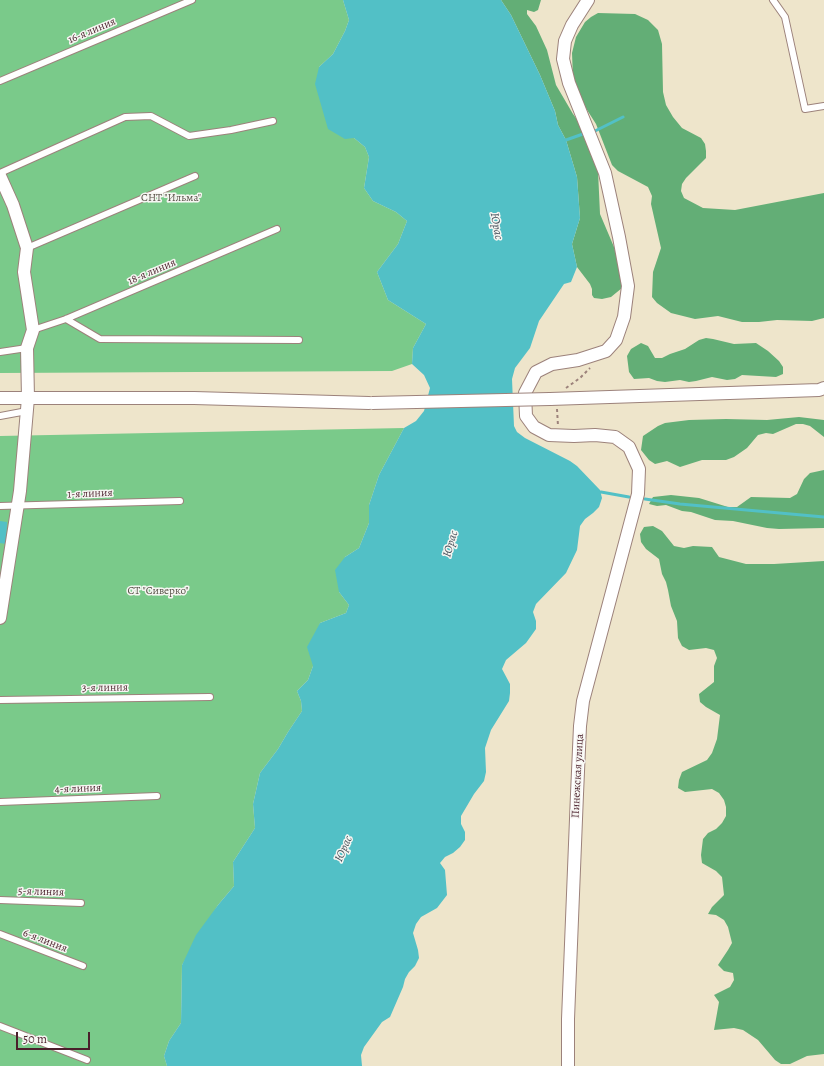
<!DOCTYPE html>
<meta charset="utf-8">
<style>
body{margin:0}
#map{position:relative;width:824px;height:1066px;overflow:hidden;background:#eee5cb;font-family:Alegreya,serif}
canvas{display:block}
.scale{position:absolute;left:16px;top:1032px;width:74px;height:18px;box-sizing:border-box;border:2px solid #4a1f2b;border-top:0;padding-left:5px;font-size:12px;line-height:14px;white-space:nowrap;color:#4a1f2b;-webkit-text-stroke:3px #f6f6f2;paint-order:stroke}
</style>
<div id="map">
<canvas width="824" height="1066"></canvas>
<div class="scale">50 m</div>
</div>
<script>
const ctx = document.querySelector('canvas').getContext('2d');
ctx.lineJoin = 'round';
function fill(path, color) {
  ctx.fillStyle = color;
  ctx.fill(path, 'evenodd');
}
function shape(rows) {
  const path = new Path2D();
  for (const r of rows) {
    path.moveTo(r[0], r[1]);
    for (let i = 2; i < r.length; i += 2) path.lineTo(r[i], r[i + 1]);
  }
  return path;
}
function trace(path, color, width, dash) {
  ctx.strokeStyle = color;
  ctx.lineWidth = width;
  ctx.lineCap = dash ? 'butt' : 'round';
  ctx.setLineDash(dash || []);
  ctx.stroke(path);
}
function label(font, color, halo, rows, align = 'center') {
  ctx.font = font + ' Alegreya,serif';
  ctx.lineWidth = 3;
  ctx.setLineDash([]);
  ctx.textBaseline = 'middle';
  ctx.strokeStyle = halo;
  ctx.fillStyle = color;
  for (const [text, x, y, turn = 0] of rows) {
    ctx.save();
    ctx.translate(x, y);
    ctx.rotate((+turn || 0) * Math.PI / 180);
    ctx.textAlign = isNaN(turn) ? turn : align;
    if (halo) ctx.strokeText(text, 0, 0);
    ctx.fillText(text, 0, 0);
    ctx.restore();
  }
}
fill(shape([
 [0,0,343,0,349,20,345,31,333,54,319,67,354,138,365,147,369,157,364,188,373,201,396,212,407,221,398,244,377,272,388,300,426,324,413,348,412,364,392,371,0,373],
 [404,428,379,475,369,505,369,523,359,548,345,557,339,592,349,605,346,613,320,623,313,666,308,680,297,691,301,701,302,711,288,732,278,749,260,773,253,804,255,828,233,862,234,886,218,905,182,965,181,1023,169,1041,164,1056,167,1066,0,1066,0,436]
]), '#7aca8a');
fill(shape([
 [501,0,541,0,538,10,534,12,527,10,527,14,536,26,547,50,556,85,573,114,581,125,598,171,600,214,614,247,623,279,622,288,611,297,602,299,594,298,592,295,592,289,590,284,577,267,572,244,580,218,577,177,566,140,558,125,555,111,540,75,511,15],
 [598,13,635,14,648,20,658,30,662,44,663,92,666,105,673,117,682,128,701,138,705,144,706,151,706,158,686,178,682,184,681,191,684,198,703,208,735,210,824,193,824,318,812,321,777,320,759,322,742,322,718,316,695,319,671,313,657,303,652,297,653,272,661,248,651,204,652,196,648,187,618,171,612,165,596,124,582,102,573,79,572,53,576,37,585,22,591,17],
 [706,338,713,339,734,344,756,343,768,351,779,361,783,367,783,374,776,377,742,375,735,379,727,380,712,377,696,381,689,382,680,380,665,382,657,381,649,378,634,379,629,372,627,356,631,349,641,343,648,346,655,358,662,358,670,354,685,349,699,340],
 [799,417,824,420,824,437,810,426,803,424,796,424,773,434,766,433,758,435,747,448,734,457,726,460,702,460,680,467,667,461,655,464,649,460,641,450,643,436,658,426,665,423,689,420,726,419,767,420],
 [824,470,824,528,779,529,767,528,733,521,715,520,691,512,682,511,666,505,657,506,649,504,653,497,671,495,699,498,728,507,737,507,751,497,790,498,797,494,804,479,810,473],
 [653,526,662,531,674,546,684,548,693,546,712,547,719,557,746,564,774,564,824,561,824,1054,807,1056,790,1064,781,1064,775,1060,758,1040,743,1030,734,1028,714,1030,719,1002,714,995,730,987,734,980,733,973,724,971,718,965,728,950,732,943,728,927,724,920,716,915,708,914,712,907,724,895,722,877,716,871,702,863,701,855,703,839,708,833,716,829,722,823,726,816,726,807,724,800,719,793,712,789,685,792,678,788,679,780,682,772,707,760,712,753,717,739,720,715,706,707,700,702,699,694,714,682,714,666,717,658,714,650,706,648,689,650,682,646,678,638,677,621,671,606,668,590,666,582,662,574,659,559,646,549,641,542,640,534,644,527]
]), '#63ae76');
fill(shape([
 [343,0,501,0,511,15,540,75,555,111,558,125,566,140,577,177,580,218,572,244,577,267,571,282,564,284,539,321,530,348,515,368,512,379,514,426,517,432,525,438,570,461,577,466,600,490,602,498,599,507,593,513,585,519,580,526,577,550,566,573,536,604,533,612,536,621,536,629,526,643,506,660,502,669,510,684,510,693,509,701,491,730,485,748,486,772,484,781,474,794,461,816,461,824,465,832,465,840,460,847,453,853,445,857,440,863,445,870,447,895,437,908,421,917,416,924,413,933,418,950,419,958,415,966,409,972,405,979,403,987,390,1017,382,1022,364,1047,361,1055,362,1066,167,1066,164,1056,169,1041,181,1023,182,965,196,935,218,905,234,886,233,862,255,828,253,804,260,773,278,749,288,732,302,711,301,701,297,691,308,680,313,666,307,647,320,623,346,613,349,605,339,592,335,570,345,557,359,548,369,523,369,505,379,475,404,428,416,421,424,411,430,388,424,375,412,364,413,348,426,324,388,300,377,272,398,244,407,221,396,212,373,201,364,188,369,157,365,147,354,138,345,139,328,129,315,84,319,67,333,54,345,31,349,20],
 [0,521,7,522,6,544,0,543]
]), '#52c0c6');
trace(shape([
 [595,131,623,117],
 [566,140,583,134],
 [601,492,629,497],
 [645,499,680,504,824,517]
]), '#52c0c6', 3);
const service = shape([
 [773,0,785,17,805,109,824,106],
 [0,81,192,0],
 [0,173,125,117,151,116,189,136,231,130,273,121],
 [27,248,195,176],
 [66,319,100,339,299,340],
 [33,330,66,319,277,229],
 [0,352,27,348],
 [0,416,27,411],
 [0,506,180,501],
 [0,700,210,697],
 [0,802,157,796],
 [0,900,81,903],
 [0,934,83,966],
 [0,1026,87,1060]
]);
const minor = shape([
 [0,176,13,205,27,248,24,272,33,330,27,348,28,398,20,491,0,618],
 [0,398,194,398,369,403],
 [550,399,819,390,824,388],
 [568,1066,568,1019,577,794,580,726,583,701,638,494,639,469,629,447,615,437,595,435,574,436,549,435,534,427,526,416,525,393,536,372,552,364,578,360,606,351,616,340,624,317,628,286,619,237,605,173,569,83,563,59,565,41,572,25,588,0]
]);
trace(service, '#9c827b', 8);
trace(minor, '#9c827b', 14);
trace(shape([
 [566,388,580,378,590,368],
 [557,409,558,426]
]), '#9c827b', 2, [3, 3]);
trace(service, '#fff', 6);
trace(minor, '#fff', 12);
const minorBridge = shape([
 [372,403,550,399]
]);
trace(minorBridge, '#9c827b', 14, []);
trace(minorBridge, '#fff', 12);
label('11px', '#4a1f2b', '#f6f6f2', [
 ["16-я линия",92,31,-23],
 ["18-я линия",152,272,-23],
 ["1-я линия",90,494,-2],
 ["3-я линия",105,688,-1],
 ["Пинежская улица",578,776,-87],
 ["4-я линия",78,789,-2],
 ["5-я линия",41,892,2],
 ["6-я линия",45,941,21]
]);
label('11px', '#585248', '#f6f6f2', [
 ["СНТ \"Ильма\"",171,198],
 ["СТ \"Сиверко\"",158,591]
]);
label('italic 12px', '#4d5761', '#f6f6f2', [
 ["Юрас",496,226,80],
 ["Юрас",451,544,-74],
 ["Юрас",344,849,-66]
]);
</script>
